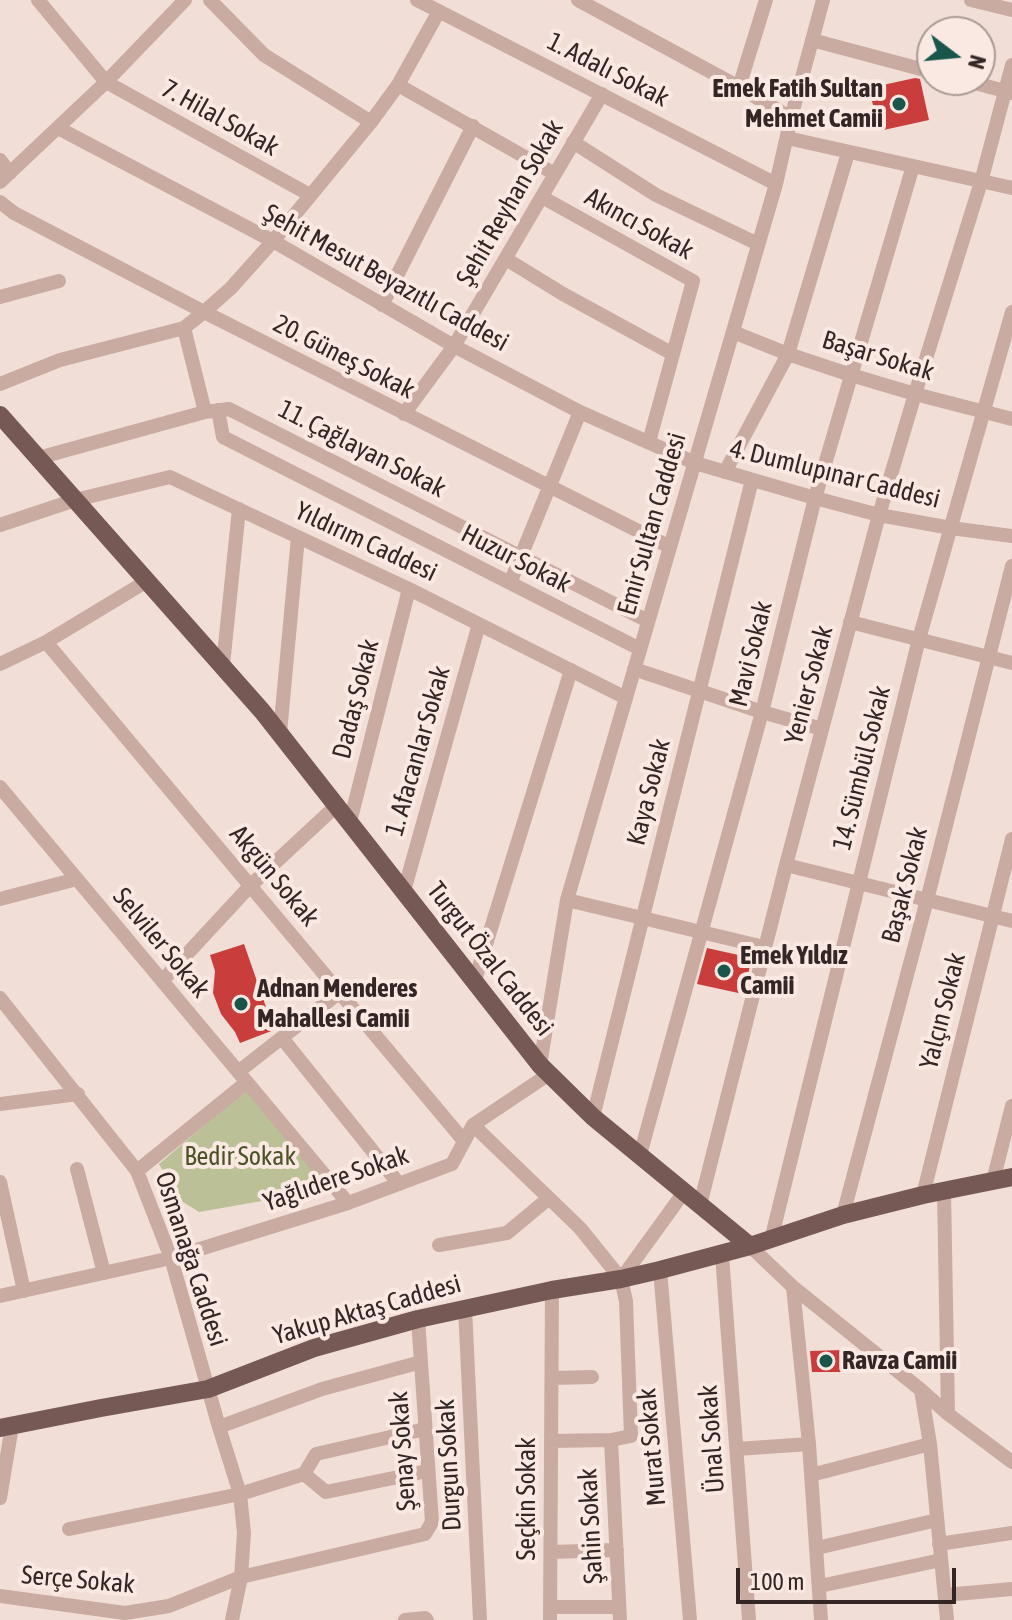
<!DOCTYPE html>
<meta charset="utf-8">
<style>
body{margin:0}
#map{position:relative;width:1012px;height:1620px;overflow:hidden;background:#f1ded6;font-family:"Asap Condensed",sans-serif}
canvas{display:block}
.north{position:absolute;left:916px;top:16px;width:80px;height:80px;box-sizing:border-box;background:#f9e9e2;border:2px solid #aa9b96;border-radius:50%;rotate:106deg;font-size:22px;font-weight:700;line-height:32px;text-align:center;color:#332625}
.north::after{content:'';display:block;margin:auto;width:28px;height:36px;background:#1a554b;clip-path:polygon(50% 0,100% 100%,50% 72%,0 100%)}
.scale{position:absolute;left:736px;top:1568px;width:220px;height:36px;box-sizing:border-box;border:4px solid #332625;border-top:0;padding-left:10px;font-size:24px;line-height:28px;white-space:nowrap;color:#332625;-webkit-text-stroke:6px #f9e9e2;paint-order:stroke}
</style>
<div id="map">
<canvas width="1012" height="1620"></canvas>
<div class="north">N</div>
<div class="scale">100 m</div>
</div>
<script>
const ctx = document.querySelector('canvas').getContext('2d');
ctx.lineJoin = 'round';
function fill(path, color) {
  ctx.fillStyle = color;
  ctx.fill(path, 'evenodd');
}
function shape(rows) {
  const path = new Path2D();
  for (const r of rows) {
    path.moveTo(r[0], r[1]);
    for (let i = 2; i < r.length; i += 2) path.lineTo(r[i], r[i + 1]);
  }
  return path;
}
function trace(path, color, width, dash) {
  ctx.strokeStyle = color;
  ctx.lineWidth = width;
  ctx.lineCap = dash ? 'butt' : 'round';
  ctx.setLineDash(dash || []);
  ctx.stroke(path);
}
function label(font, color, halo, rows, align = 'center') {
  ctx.font = font + ' "Asap Condensed",sans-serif';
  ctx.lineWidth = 8;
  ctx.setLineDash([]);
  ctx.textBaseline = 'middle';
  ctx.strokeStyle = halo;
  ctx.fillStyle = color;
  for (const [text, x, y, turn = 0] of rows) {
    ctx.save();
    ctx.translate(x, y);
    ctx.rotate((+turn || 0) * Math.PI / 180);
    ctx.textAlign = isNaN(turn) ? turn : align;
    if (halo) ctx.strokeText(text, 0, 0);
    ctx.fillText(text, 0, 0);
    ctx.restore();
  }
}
fill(shape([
 [247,1089,319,1178,309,1188,279,1198,199,1212,180,1200,159,1164]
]), '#bcc096');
fill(shape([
 [915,78,920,79,929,120,879,131,869,88],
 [244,944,274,1030,240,1043,235,1032,221,1014,213,993,215,971,210,955],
 [707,948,752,958,743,994,697,984],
 [843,1350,843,1372,812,1372,810,1351]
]), '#c93d3c');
trace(shape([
 [38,0,106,82,310,195],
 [210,0,264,55,371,122],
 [417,0,776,184],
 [578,0,739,87,791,118],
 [971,0,1012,10],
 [812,40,932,72],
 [964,80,1012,93],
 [398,85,555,174],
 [739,87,766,0],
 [58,128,273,241,454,346,580,412,695,463,815,498,879,515,951,528,1012,536],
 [787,138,1012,188],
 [573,142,656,195,758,244],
 [0,160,10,173],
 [0,182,106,82,185,0],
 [542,197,693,281,649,442],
 [0,202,14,213,204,312,670,547],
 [506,259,563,294,673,354],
 [0,297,59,281],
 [382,305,473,126],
 [184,328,205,412],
 [733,332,788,354,851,375,915,394,1012,419],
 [0,384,60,360,184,328,204,312,231,288,273,241,371,122,398,85,439,11],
 [218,410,223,437,640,649],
 [404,414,454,346,602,94],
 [38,458,205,412,229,409,648,621],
 [725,472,788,354,848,153],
 [0,525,75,500,170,477,409,589,626,698],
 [510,583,580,412],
 [850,622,1012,663],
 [46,642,464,1141],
 [0,664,46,642,147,581],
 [223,665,239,509],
 [634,669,762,712,822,729],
 [280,733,298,537],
 [0,787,348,1203],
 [350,822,409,589],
 [786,865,1012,921],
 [404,891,479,624],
 [0,899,77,879],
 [567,900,764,947],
 [475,980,571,670],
 [162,981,250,886,336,806],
 [0,998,137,1171,171,1258,219,1427,240,1494,244,1533,241,1577,232,1620],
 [282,1038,399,1184],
 [540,1065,567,900,776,184,791,118,823,0],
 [238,1072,340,992],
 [0,1104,78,1094],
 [593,1117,752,480],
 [473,1125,580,1228,621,1279,626,1301,631,1436,611,1440],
 [640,1155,762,712,815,498,913,166],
 [77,1169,104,1273],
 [137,1171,247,1082],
 [993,1181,1012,1106],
 [0,1182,24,1291],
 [944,1191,948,1414],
 [923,1195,1012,839],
 [700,1205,786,865,879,515,915,394,981,182,1012,65],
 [843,1215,927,900,1012,566],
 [771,1240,919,639,1012,312],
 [439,1245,507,1233,549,1198],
 [750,1246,793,1287,921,1390,948,1414,1012,1462],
 [722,1255,749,1620],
 [660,1270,690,1620],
 [621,1279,684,1192],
 [793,1287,809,1444,821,1620],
 [0,1296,171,1258,348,1203,452,1164,473,1125,549,1074],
 [465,1308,480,1620],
 [552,1378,592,1377],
 [921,1390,930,1444,947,1620],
 [219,1427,322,1389,421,1362],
 [551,1441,611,1440,620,1620],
 [737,1449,809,1444],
 [304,1474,316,1454,425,1429],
 [811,1475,930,1444],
 [0,1498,12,1426],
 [69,1529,240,1494,304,1474,326,1492,427,1471],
 [939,1544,1012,1533],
 [817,1548,937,1520],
 [551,1552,617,1550],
 [820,1586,941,1560],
 [945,1595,1012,1589],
 [0,1596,125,1613,169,1606,241,1577,425,1534,432,1522,418,1319],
 [550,1607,619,1607],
 [405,1620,425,1618,427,1620],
 [550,1620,552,1290]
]), '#c9aba2', 14);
trace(shape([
 [0,415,262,711,540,1065,593,1117,750,1246],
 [0,1428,101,1408,208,1389,314,1348,418,1319,552,1290,621,1279,660,1270,750,1246,843,1215,923,1195,1012,1177]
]), '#765855', 18);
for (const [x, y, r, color] of [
 [899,104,8,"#1a554b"],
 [724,971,8,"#1a554b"],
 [241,1004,8,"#1a554b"],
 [826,1361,8,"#1a554b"]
]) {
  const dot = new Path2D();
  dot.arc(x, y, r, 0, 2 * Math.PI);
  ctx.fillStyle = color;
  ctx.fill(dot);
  trace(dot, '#f9e9e2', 3);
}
label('26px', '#332625', '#f9e9e2', [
 ["1. Adalı Sokak",608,70,27],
 ["7. Hilal Sokak",220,118,29],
 ["Şehit Reyhan Sokak",510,203,-60],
 ["Akıncı Sokak",639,224,29],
 ["Şehit Mesut Beyazıtlı Caddesi",386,278,29],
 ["Başar Sokak",878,356,17],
 ["20. Güneş Sokak",344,357,27],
 ["11. Çağlayan Sokak",362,449,27],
 ["4. Dumlupınar Caddesi",835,474,14],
 ["Emir Sultan Caddesi",652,524,-74],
 ["Yıldırım Caddesi",366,542,25],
 ["Huzur Sokak",516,559,27],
 ["Mavi Sokak",751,654,-76],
 ["Yenier Sokak",809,685,-75],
 ["Dadaş Sokak",356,699,-76],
 ["1. Afacanlar Sokak",418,751,-74],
 ["14. Sümbül Sokak",862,768,-76],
 ["Kaya Sokak",649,792,-76],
 ["Akgün Sokak",274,876,50],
 ["Başak Sokak",905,885,-76],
 ["Selviler Sokak",161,943,50],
 ["Turgut Özal Caddesi",490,959,52],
 ["Yalçın Sokak",943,1011,-76],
 ["Yağlıdere Sokak",336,1179,-19],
 ["Osmanağa Caddesi",191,1259,72],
 ["Yakup Aktaş Caddesi",367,1310,-16],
 ["Ünal Sokak",712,1439,-94],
 ["Murat Sokak",652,1447,-95],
 ["Şenay Sokak",403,1451,-94],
 ["Durgun Sokak",449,1465,-93],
 ["Seçkin Sokak",527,1499,-90],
 ["Şahin Sokak",591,1526,-93],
 ["Serçe Sokak",78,1580,5]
]);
label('bold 26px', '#332625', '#f9e9e2', [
 ["Emek Fatih Sultan",883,89,"right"],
 ["Mehmet Camii",883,119,"right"],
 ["Emek Yıldız",740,956],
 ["Camii",740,986],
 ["Adnan Menderes",257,989],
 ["Mahallesi Camii",257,1019],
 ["Ravza Camii",842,1361]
], 'left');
label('26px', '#4c5228', '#f9e9e2', [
 ["Bedir Sokak",240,1157]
]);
</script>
